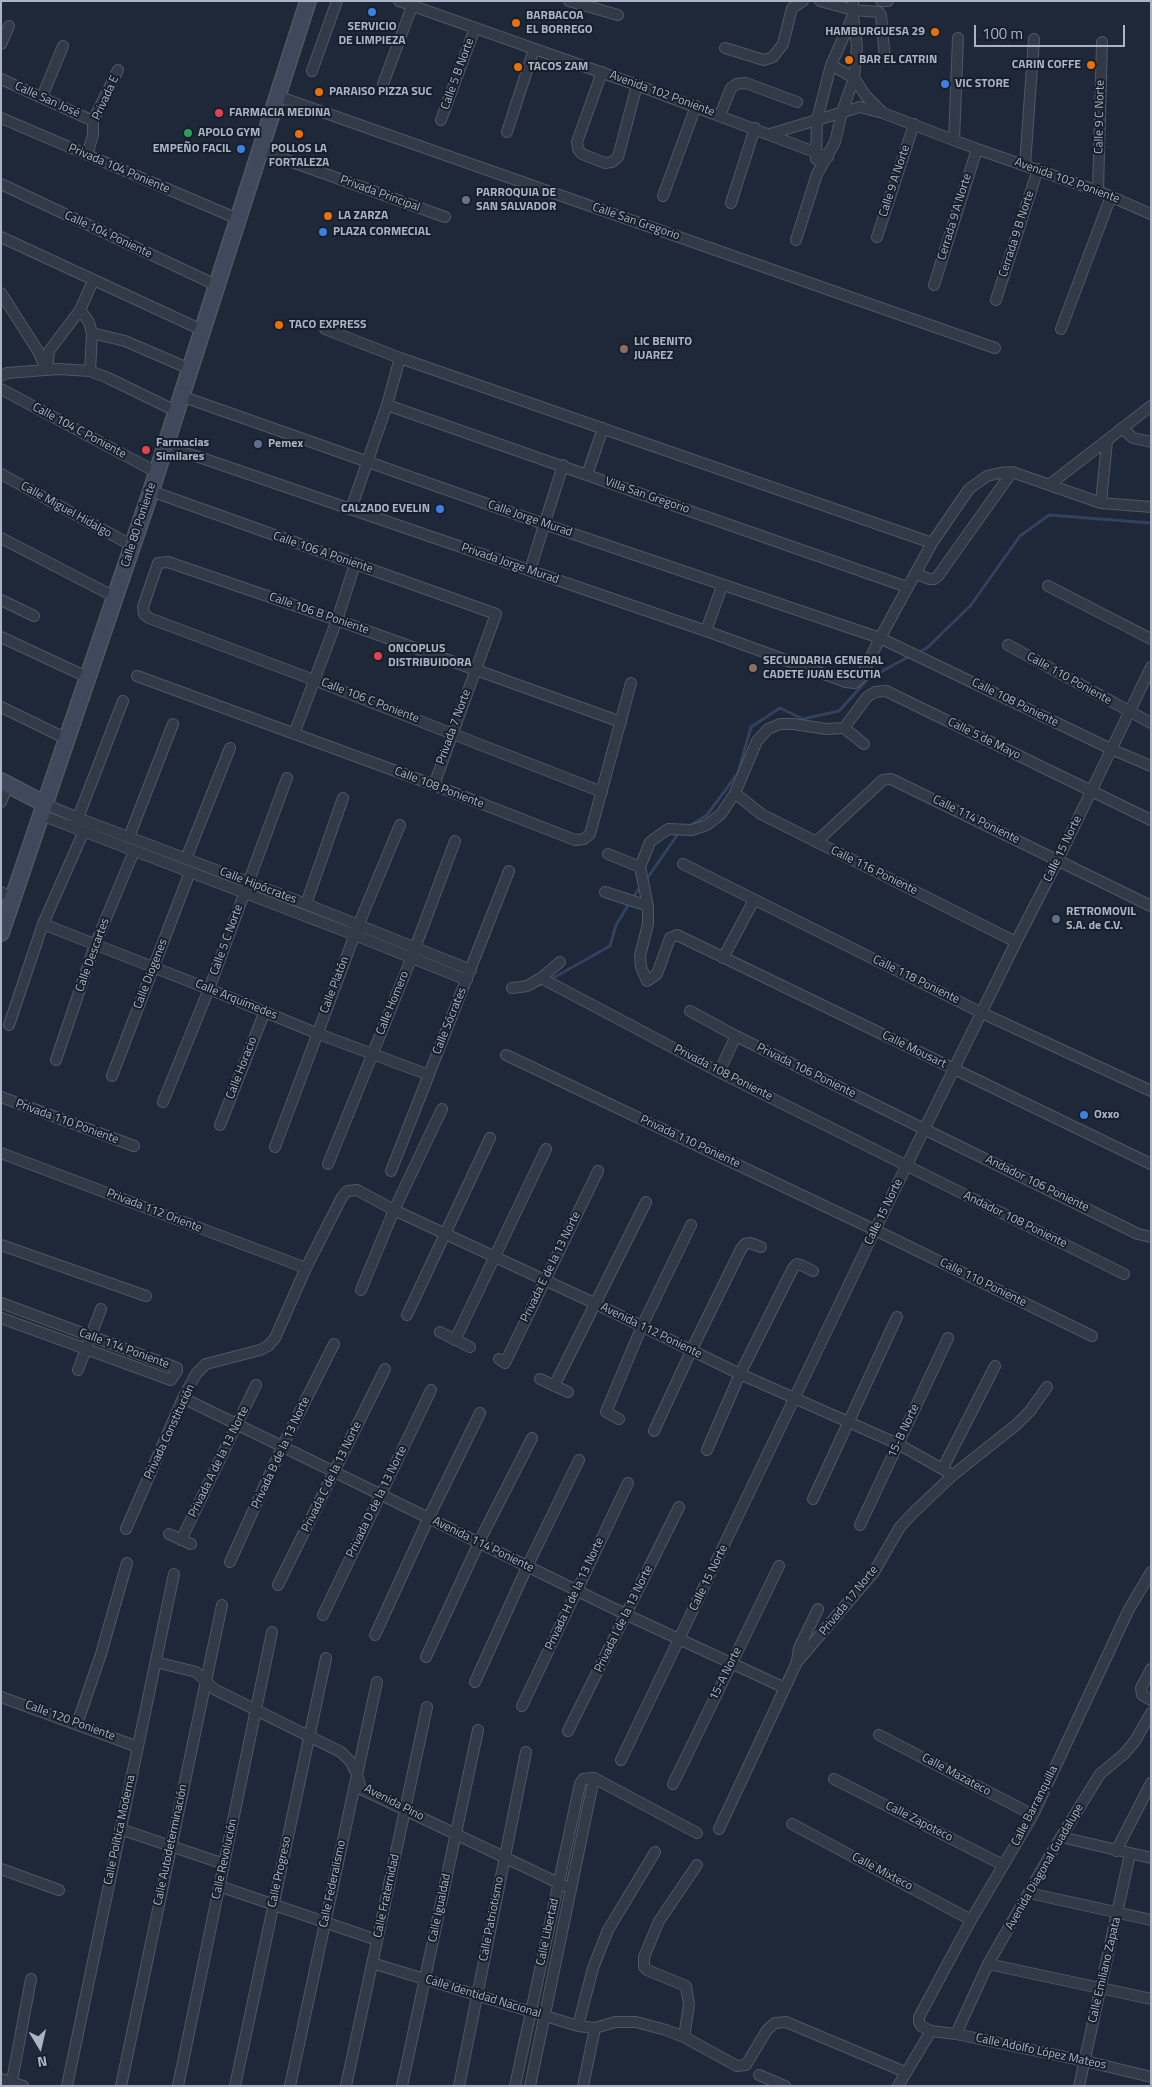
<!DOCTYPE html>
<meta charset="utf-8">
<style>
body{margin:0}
#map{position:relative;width:1152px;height:2087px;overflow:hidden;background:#1e2838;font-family:"Titillium Web",sans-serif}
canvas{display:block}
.frame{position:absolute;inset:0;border:2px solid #abb4c5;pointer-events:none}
.north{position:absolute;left:15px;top:2022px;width:50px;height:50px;-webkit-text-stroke:4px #171f2c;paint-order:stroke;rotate:171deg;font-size:14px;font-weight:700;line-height:20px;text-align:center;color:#abb4c5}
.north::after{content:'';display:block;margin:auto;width:18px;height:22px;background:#abb4c5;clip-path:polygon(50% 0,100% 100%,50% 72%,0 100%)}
.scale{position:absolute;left:974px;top:25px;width:151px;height:22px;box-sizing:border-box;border:2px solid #abb4c5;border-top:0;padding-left:6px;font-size:15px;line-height:18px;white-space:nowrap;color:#abb4c5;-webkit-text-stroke:4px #171f2c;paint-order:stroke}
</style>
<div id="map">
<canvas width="1152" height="2087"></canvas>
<div class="frame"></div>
<div class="north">N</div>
<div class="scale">100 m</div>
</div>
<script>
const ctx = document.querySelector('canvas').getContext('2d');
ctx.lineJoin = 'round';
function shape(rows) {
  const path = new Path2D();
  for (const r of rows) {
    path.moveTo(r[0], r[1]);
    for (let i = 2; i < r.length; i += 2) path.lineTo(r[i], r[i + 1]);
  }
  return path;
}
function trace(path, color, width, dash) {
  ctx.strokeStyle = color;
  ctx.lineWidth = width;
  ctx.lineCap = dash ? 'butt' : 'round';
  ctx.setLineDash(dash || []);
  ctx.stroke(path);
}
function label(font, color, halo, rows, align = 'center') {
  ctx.font = font + ' "Titillium Web",sans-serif';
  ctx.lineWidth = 4;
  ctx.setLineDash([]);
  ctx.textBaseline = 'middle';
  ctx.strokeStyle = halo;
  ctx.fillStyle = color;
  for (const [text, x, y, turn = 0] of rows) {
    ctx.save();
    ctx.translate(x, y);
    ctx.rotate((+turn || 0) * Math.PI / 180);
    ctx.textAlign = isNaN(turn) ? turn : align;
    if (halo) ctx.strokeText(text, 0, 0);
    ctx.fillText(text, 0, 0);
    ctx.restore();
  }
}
trace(shape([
 [919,652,927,648,971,605,1020,536,1049,515,1151,523],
 [688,827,707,815,738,773,751,727,780,708,803,719,839,711,868,679,908,657],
 [646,880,678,834],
 [633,898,640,887],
 [553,978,610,946,616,925,629,904],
 [535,987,541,984]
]), '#304260', 3);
const street = shape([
 [399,1,637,85,828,157],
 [569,1,618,15],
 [820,1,853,10,879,12,881,15,885,59],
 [881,1,888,1],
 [1,44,9,26],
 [725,48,764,60,773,57,783,44,792,8,803,1],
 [831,65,854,78,866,96,882,112],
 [312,71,337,1],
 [602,72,577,142,578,149,582,154,605,163,612,162,618,157,637,85],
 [1,79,93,121],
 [383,84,414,1],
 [277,96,995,348],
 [42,97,63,46],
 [720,115,731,88,737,84,746,83,797,102],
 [1,118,238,219],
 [441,120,475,28],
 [507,132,534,49],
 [770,134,860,107,883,113,977,149,1098,191,1151,214],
 [954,140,958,38],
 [259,150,445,217],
 [87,155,93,135,93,121,118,70],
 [816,159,817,120,831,65,852,18],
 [1025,165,1034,39],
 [1,184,216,285],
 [1098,191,1102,42],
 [663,196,696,106],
 [731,203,755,128],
 [1,237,202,330],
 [877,237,914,124],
 [796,240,817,174,835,142,842,112,854,78,857,46,853,17,853,1],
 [934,285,977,149],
 [1,293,38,351,46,369],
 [996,300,1038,169],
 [80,310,89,322,92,333,90,371],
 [325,329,400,358,932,543],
 [1061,329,1111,196],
 [92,333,125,341,190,369],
 [47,370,49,351,80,310,93,281],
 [1,376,7,373,58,369,90,371,108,378,176,411],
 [1,389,156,472],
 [181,396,544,524,880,638,1111,749,1151,766],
 [387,405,907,587],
 [1122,428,1133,438,1151,442],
 [165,448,196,456,706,631,846,682,855,683,861,677,880,638,932,543,969,489,987,476,1000,473,1012,472,1101,503,1151,507],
 [1,474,131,545],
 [587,475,603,428],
 [1049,485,1151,406],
 [151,491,496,614,434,785],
 [1101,503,1107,441],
 [351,509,387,405,400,358],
 [1,538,115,597],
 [530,570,563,465],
 [915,573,929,579,934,579,938,576,1012,472],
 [1048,586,1151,639],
 [1,600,34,616],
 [706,631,722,586],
 [1,637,89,678],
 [1008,645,1151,723],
 [137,676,434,785,575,840,584,839,590,834,631,683],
 [1,707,67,739],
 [844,728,864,744],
 [294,734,337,620,355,564],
 [602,792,314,680,149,618,144,614,143,607,158,563,168,562,337,620,621,722],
 [735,793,761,814,1016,942],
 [1,802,8,784],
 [45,804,78,818,306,904,471,970],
 [41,815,355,935,467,980],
 [1151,820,886,691,875,692,867,697,844,728,826,729,794,724,780,724,768,729,757,741,735,793,721,814,707,825,692,830,668,829,650,842,640,867,648,906,648,924,640,956,641,967,647,981,657,974,670,938,677,935,1151,1164],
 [76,823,123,701],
 [129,837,173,724],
 [816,842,883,780,891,779,1151,906],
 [608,854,640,867],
 [186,859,230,748],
 [683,864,982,1013,1151,1091],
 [1,892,13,898],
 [605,892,648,906],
 [306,904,343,798],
 [43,924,209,989,316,1033,429,1075],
 [723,958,754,900],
 [541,978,719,1072,1124,1274],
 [512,988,527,986,541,978,560,962],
 [690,1011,736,1036,924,1129,1138,1234,1151,1237],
 [9,1025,43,924,83,833],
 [506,1055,875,1230,1092,1336],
 [56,1060,95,945,134,851],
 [719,1072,736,1036],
 [112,1076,190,872],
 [1,1097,134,1146],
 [163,1102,209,989,287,778],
 [220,1125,265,1011],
 [275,1147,358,926,400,825],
 [1,1153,306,1268],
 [328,1164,411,959,455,841],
 [391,1171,509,871],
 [1,1245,146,1296],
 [361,1290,394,1210,442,1109],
 [1,1303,177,1368,177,1371,171,1380,1,1318],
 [407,1315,490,1138],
 [440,1332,470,1347],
 [455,1340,546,1149],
 [499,1359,505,1363,598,1171],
 [78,1370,101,1309],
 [540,1379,568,1392],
 [554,1386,646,1202],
 [183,1398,627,1615,785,1688],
 [619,1419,606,1412,642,1326,691,1225],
 [654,1431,691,1351,741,1249,745,1244,750,1243,761,1247],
 [707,1450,740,1374,793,1268,797,1264,801,1265,813,1271],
 [943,1468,995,1366],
 [813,1499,897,1317],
 [860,1525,948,1338],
 [126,1529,183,1398,196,1374,206,1364,260,1350,268,1346,275,1338,306,1268,342,1197,347,1191,357,1190,394,1210,594,1303,740,1374,898,1444,953,1475],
 [169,1534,191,1544],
 [181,1540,256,1385],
 [230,1562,282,1447,334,1344],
 [1151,1572,1128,1611,1033,1815,971,1920,919,2017,919,2022,921,2026,931,2031,956,2034,1085,2061,1151,2077],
 [278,1585,385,1369],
 [323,1615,431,1390],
 [375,1635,428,1519,480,1413],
 [426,1657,482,1536,532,1438],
 [797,1661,799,1648,818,1609],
 [156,1662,196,1672,214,1689,341,1752,350,1761,357,1774,361,1789,571,1889],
 [1151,1669,1141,1688,1142,1695,1151,1700],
 [475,1682,527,1567,579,1460],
 [1,1697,138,1747],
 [522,1706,628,1483],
 [77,1724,101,1654,127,1563],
 [568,1731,679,1507],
 [879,1735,1033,1815],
 [621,1760,875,1230,1016,942,1058,860,1151,667],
 [834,1779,1003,1865],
 [673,1784,779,1566],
 [792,1824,971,1920],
 [120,1829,224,1864],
 [719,1829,797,1662,874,1572,900,1527,913,1513,953,1475,1016,1425,1030,1411,1047,1387],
 [1061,1837,1151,1858],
 [1116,1851,1151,1783],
 [1,1869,59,1890],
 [219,1886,377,1940],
 [1029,1893,1151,1920],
 [372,1963,578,2026,595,2028,615,2022,636,2022,666,2030,684,2037,737,2066,746,2065,767,2030,775,2023,786,2022,905,2072],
 [988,1964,1151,1999],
 [578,2026,593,1968,608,1930,655,1852],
 [956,2034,988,1964,1053,1850,1100,1774,1124,1754,1135,1741,1151,1713],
 [684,2037,689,2005,686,1986,647,1970,644,1967,644,1957,659,1921,697,1865],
 [759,2075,785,2086],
 [1,2079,23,2086],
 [11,2086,31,1979],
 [67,2086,174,1574],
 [121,2086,222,1605],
 [178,2086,272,1632],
 [235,2086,326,1658],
 [290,2086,377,1682],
 [346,2086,427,1707],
 [402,2086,478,1730],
 [459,2086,526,1752],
 [515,2086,580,1784,583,1779,594,1778,697,1833],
 [530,2086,594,1778],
 [583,2086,595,2028],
 [898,2086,931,2031],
 [1079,2086,1130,1854]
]);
const secondary = shape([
 [1,781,45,804],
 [1,933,151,491,308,1]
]);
trace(street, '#4f5766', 12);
trace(secondary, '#4f5766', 18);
trace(street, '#323a48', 10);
trace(secondary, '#3f495b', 15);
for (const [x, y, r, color] of [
 [372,12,5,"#3f7fe0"],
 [516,23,5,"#e8710a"],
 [935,32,5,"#e8710a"],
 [849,60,5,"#e8710a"],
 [1091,65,5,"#e8710a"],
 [518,67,5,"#e8710a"],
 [945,84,5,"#3f7fe0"],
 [319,92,5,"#e8710a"],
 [219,113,5,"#e0444e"],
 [188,133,5,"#2e9e5b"],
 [299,134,5,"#e8710a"],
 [241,149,5,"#3f7fe0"],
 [466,200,5,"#6b7280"],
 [328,216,5,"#e8710a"],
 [323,232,5,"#3f7fe0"],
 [279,325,5,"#e8710a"],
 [624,349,5,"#8d6e63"],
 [258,444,5,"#5c6f8a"],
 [146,450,5,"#e0444e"],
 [440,509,5,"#3f7fe0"],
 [378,656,5,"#e0444e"],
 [753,668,5,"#8d6e63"],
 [1056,919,5,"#5c6f8a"],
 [1084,1115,5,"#3f7fe0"]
]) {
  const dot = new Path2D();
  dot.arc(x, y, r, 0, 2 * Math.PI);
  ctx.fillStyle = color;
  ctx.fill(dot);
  trace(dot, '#171f2c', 2);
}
label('bold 12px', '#abb4c5', '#171f2c', [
 ["BARBACOA",526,16],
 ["EL BORREGO",526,30],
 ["SERVICIO",372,27,"center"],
 ["DE LIMPIEZA",372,41,"center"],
 ["HAMBURGUESA 29",925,32,"right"],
 ["BAR EL CATRIN",859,60],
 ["CARIN COFFE",1081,65,"right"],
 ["TACOS ZAM",528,67],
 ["VIC STORE",955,84],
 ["PARAISO PIZZA SUC",329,92],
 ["FARMACIA MEDINA",229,113],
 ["APOLO GYM",198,133],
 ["EMPEÑO FACIL",231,149,"right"],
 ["POLLOS LA",299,149,"center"],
 ["FORTALEZA",299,163,"center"],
 ["PARROQUIA DE",476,193],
 ["SAN SALVADOR",476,207],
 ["LA ZARZA",338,216],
 ["PLAZA CORMECIAL",333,232],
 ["TACO EXPRESS",289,325],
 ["LIC BENITO",634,342],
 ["JUAREZ",634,356],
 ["Farmacias",156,443],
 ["Similares",156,457],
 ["Pemex",268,444],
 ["CALZADO EVELIN",430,509,"right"],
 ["ONCOPLUS",388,649],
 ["DISTRIBUIDORA",388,663],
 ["SECUNDARIA GENERAL",763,661],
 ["CADETE JUAN ESCUTIA",763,675],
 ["RETROMOVIL",1066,912],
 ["S.A. de C.V.",1066,926],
 ["Oxxo",1094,1115]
], 'left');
label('12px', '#abb4c5', '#171f2c', [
 ["Calle 5 B Norte",458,74,-70],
 ["Avenida 102 Poniente",662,94,20],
 ["Privada E",106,98,-65],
 ["Calle San José",47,100,24],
 ["Calle 9 C Norte",1100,117,-89],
 ["Privada 104 Poniente",119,169,23],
 ["Calle 9 A Norte",895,181,-72],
 ["Avenida 102 Poniente",1067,181,20],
 ["Privada Principal",380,194,20],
 ["Cerrada 9 A Norte",955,217,-73],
 ["Calle San Gregorio",636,222,19],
 ["Cerrada 9 B Norte",1017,234,-72],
 ["Calle 104 Poniente",108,235,25],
 ["Calle 104 C Poniente",79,431,28],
 ["Villa San Gregorio",647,496,19],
 ["Calle Miguel Hidalgo",66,510,29],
 ["Calle Jorge Murad",530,519,19],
 ["Calle 80 Poniente",139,525,-72],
 ["Calle 106 A Poniente",323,553,19],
 ["Privada Jorge Murad",510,564,19],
 ["Calle 106 B Poniente",319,614,19],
 ["Calle 110 Poniente",1069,679,29],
 ["Calle 106 C Poniente",370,701,21],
 ["Calle 108 Poniente",1015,703,26],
 ["Privada 7 Norte",454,727,-70],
 ["Calle 5 de Mayo",984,739,26],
 ["Calle 108 Poniente",439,788,21],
 ["Calle 114 Poniente",976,820,26],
 ["Calle 15 Norte",1063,849,-64],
 ["Calle 116 Poniente",874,871,26],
 ["Calle Hipócrates",258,886,21],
 ["Calle 5 C Norte",227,940,-70],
 ["Calle Descartes",93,955,-70],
 ["Calle Diogenes",151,974,-69],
 ["Calle 118 Poniente",916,980,26],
 ["Calle Platón",335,985,-69],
 ["Calle Arquímedes",236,1000,22],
 ["Calle Homero",393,1003,-68],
 ["Calle Sócrates",450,1021,-68],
 ["Calle Mousart",914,1050,26],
 ["Calle Horacio",242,1068,-69],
 ["Privada 106 Poniente",806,1071,26],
 ["Privada 108 Poniente",723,1073,27],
 ["Privada 110 Poniente",67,1122,20],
 ["Privada 110 Poniente",690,1142,25],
 ["Andador 106 Poniente",1037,1184,26],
 ["Privada 112 Oriente",154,1211,21],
 ["Calle 15 Norte",884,1212,-64],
 ["Andador 108 Poniente",1015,1220,26],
 ["Privada E de la 13 Norte",551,1267,-64],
 ["Calle 110 Poniente",983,1283,26],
 ["Avenida 112 Poniente",651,1331,26],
 ["Calle 114 Poniente",124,1349,20],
 ["15-B Norte",904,1431,-65],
 ["Privada Constitución",170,1432,-65],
 ["Privada B de la 13 Norte",281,1453,-65],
 ["Privada A de la 13 Norte",219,1462,-64],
 ["Privada C de la 13 Norte",332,1477,-64],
 ["Privada D de la 13 Norte",377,1502,-64],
 ["Avenida 114 Poniente",483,1545,26],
 ["Calle 15 Norte",709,1578,-64],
 ["Privada H de la 13 Norte",575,1594,-65],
 ["Privada 17 Norte",849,1601,-51],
 ["Privada I de la 13 Norte",624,1619,-64],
 ["15-A Norte",726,1674,-64],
 ["Calle 120 Poniente",70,1721,20],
 ["Calle Mazateco",956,1775,28],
 ["Avenida Pino",394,1803,27],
 ["Calle Barranquilla",1035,1806,-63],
 ["Calle Zapoteco",919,1822,27],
 ["Calle Política Moderna",120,1830,-78],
 ["Calle Autodeterminación",171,1845,-78],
 ["Calle Revolución",225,1859,-78],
 ["Avenida Diagonal Guadalupe",1045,1867,-60],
 ["Calle Progreso",280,1872,-78],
 ["Calle Mixteco",882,1872,28],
 ["Calle Federalismo",333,1884,-78],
 ["Calle Fraternidad",387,1896,-78],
 ["Calle Igualdad",440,1908,-78],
 ["Calle Patriotismo",492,1919,-79],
 ["Calle Libertad",548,1932,-78],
 ["Calle Emiliano Zapata",1105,1970,-77],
 ["Calle Identidad Nacional",483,1997,17],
 ["Calle Adolfo López Mateos",1041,2052,12]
]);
</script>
